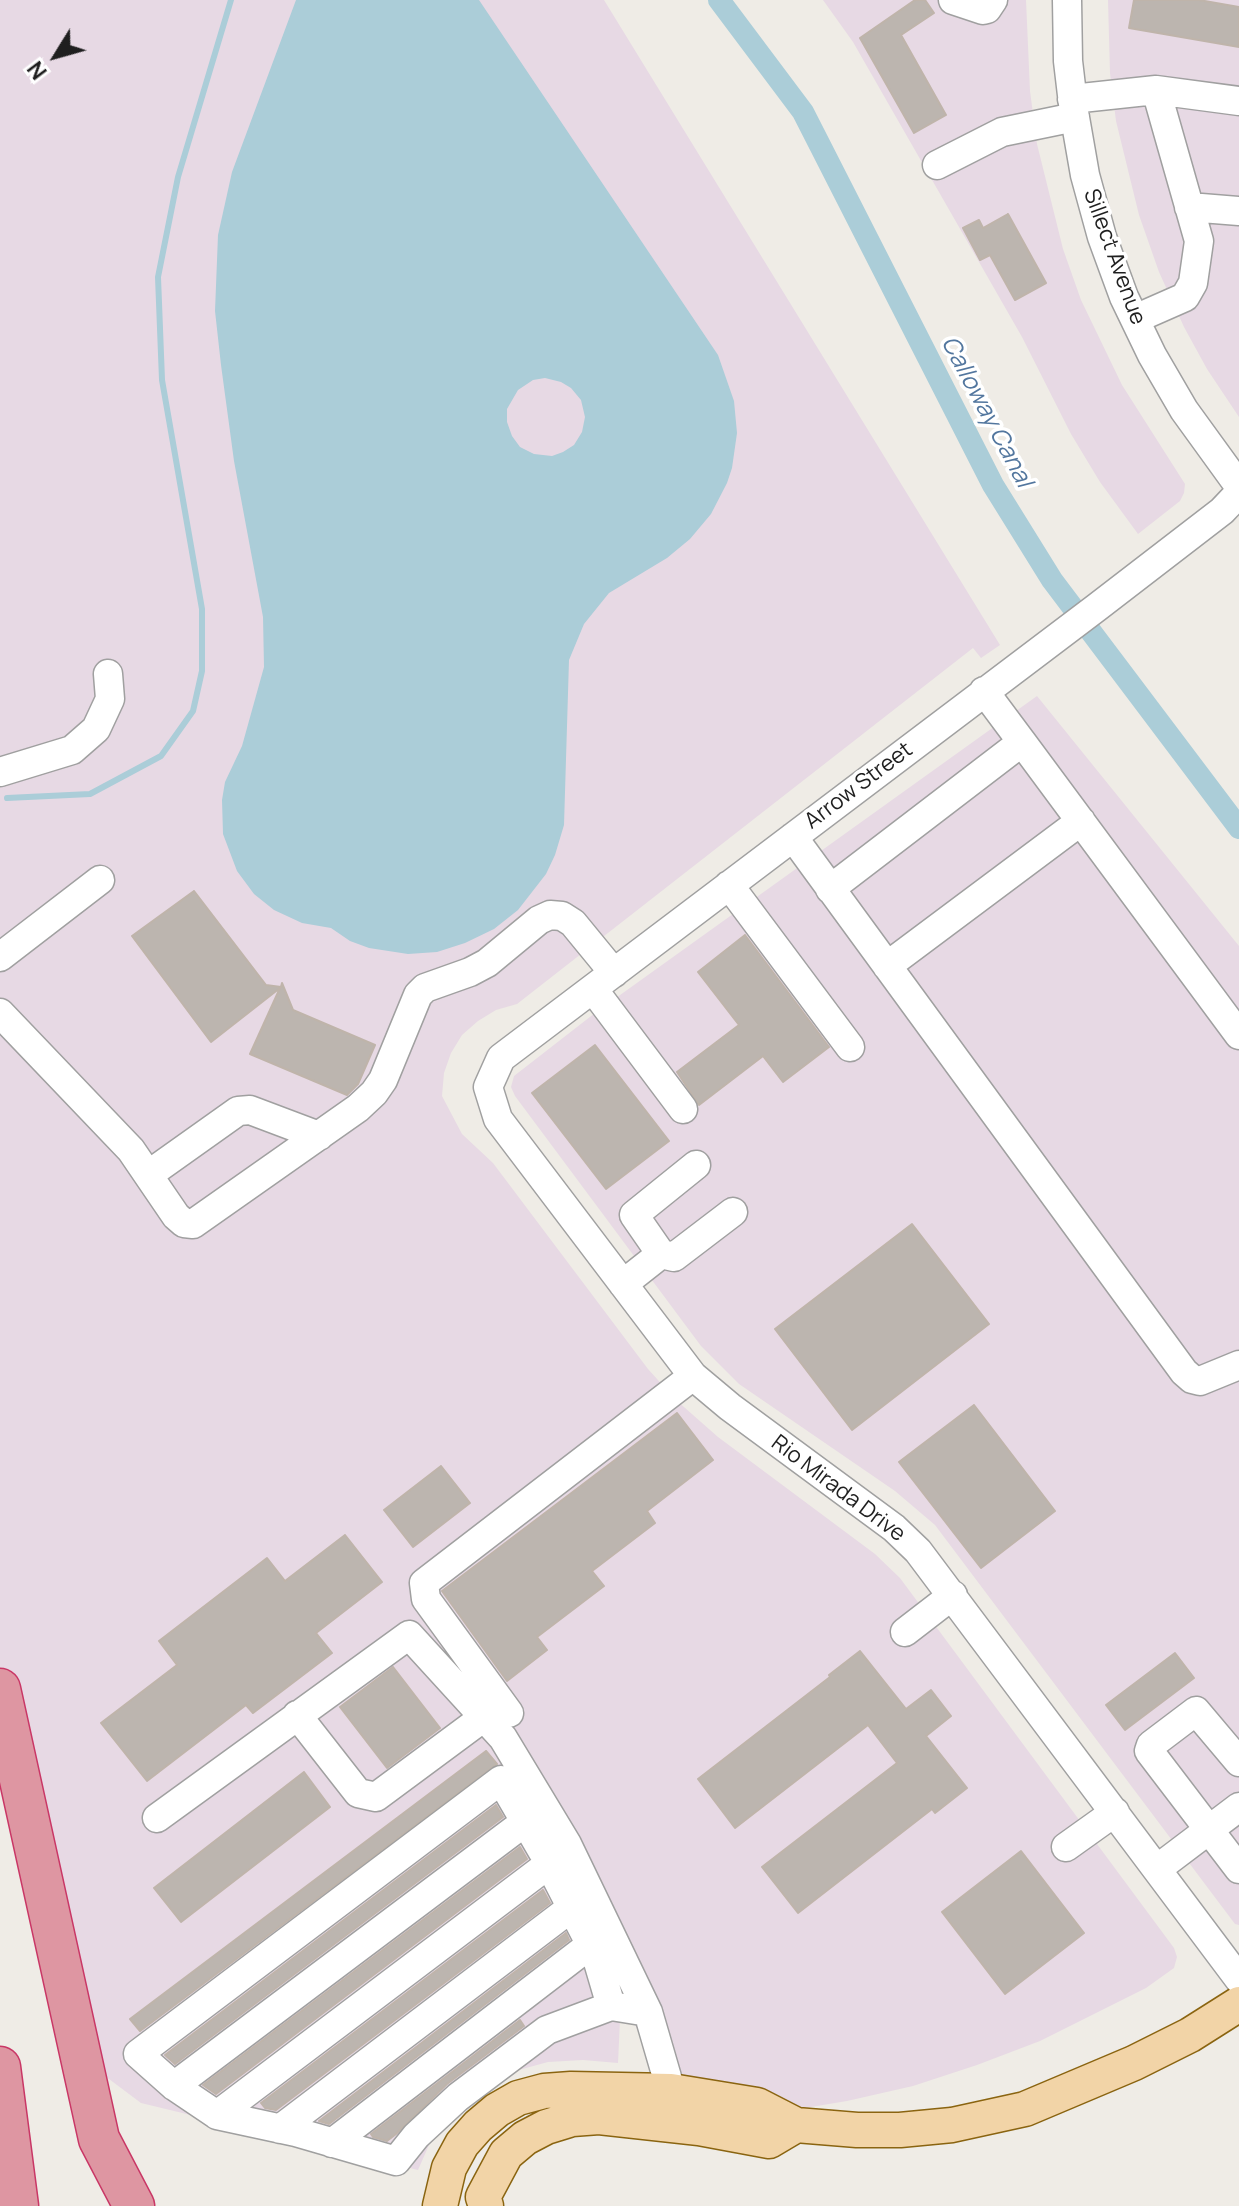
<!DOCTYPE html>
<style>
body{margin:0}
#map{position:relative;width:1239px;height:2206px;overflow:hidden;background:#efece6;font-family:Manrope,sans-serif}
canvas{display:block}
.north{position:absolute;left:16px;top:16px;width:80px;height:80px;-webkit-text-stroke:6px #fff;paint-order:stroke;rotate:233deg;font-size:22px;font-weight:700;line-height:32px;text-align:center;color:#1f1f1f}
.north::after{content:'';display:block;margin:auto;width:28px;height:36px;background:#1f1f1f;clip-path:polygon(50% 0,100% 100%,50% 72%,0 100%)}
</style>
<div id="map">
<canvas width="1239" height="2206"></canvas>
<div class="north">N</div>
</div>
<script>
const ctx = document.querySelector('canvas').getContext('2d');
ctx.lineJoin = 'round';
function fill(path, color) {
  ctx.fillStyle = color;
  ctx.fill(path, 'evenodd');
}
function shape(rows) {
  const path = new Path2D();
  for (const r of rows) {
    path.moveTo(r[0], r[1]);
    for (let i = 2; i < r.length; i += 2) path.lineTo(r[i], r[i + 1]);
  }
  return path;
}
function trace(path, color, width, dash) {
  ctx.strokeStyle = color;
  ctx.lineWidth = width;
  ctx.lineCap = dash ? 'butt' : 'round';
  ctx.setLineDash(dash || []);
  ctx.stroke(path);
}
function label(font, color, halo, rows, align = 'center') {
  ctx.font = font + ' Manrope,sans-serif';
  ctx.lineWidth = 7;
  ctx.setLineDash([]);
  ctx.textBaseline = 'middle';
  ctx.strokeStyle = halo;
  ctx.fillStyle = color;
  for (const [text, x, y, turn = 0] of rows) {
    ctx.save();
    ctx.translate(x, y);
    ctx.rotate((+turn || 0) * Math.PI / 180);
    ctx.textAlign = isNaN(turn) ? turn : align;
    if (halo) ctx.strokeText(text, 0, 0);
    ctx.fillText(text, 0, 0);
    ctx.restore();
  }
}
fill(shape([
 [0,0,604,0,1000,645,981,658,973,648,517,1004,496,1010,478,1021,462,1035,451,1053,444,1073,442,1096,462,1134,493,1163,648,1369,676,1400,718,1437,875,1554,900,1578,1174,1948,1177,1957,1174,1968,1146,1988,1040,2041,977,2065,913,2086,847,2101,781,2112,714,2119,693,2076,664,2081,621,1998,618,2063,583,2060,548,2062,515,2071,449,2117,429,2145,418,2170,141,2103,85,2061,0,1688],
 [823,0,1026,0,1030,91,1037,144,1063,249,1081,300,1122,385,1185,484,1184,493,1180,501,1138,534,1100,482,1071,434,1022,337,853,42],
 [1108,0,1239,0,1239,417,1207,369,1184,327,1159,272,1139,215,1116,121,1110,73],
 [1037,696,1239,946,1239,1925,1235,1924,935,1525,895,1491,739,1384,701,1346,515,1096,511,1087,514,1076,595,1013]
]), '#e7d9e4');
fill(shape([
 [296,0,479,0,718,355,734,401,737,433,732,468,727,483,711,514,690,539,667,558,609,593,584,624,569,660,564,825,555,855,546,874,518,910,494,929,465,943,437,952,408,954,369,948,350,941,331,928,302,923,274,910,254,894,237,871,223,834,222,800,225,782,242,746,264,667,263,617,234,461,221,365,215,311,218,235,232,172],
 [545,378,561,382,571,388,581,400,585,417,582,432,574,445,563,452,552,456,534,454,520,447,512,436,507,422,507,409,518,390,533,380]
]), '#abcdd8');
trace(shape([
 [7,798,90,794,161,756,193,711,202,671,202,609,162,380,158,277,178,177,231,0]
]), '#abcdd8', 6);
trace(shape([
 [719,0,803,112,993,485,1052,580,1239,828]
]), '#abcdd8', 22);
const building = shape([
 [915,0,925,0,934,13,901,35,946,115,914,133,860,38,915,0],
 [1134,0,1199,0,1239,7,1239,47,1129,28,1134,0],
 [1008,214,1046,283,1015,300,990,255,980,260,963,228,979,220,983,228,1008,214],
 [194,891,266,985,281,987,282,983,293,1010,375,1045,358,1084,347,1095,250,1054,280,988,211,1042,132,936,194,891],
 [745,935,829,1047,783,1082,763,1056,699,1105,677,1072,739,1025,698,972,745,935],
 [595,1045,669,1141,606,1189,532,1093,595,1045],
 [912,1224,989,1324,852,1430,775,1329,912,1224],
 [974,1405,1055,1511,981,1568,899,1462,974,1405],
 [677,1413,713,1460,647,1511,655,1523,592,1571,604,1586,537,1637,547,1650,507,1681,442,1591,677,1413],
 [441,1466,470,1503,413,1547,384,1510,441,1466],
 [345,1535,382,1582,316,1633,332,1653,253,1713,246,1705,147,1781,101,1723,177,1665,159,1641,267,1558,285,1581,345,1535],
 [860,1651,906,1709,931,1690,951,1716,926,1736,967,1788,935,1813,932,1809,798,1913,762,1867,897,1763,868,1725,735,1828,698,1779,830,1677,829,1675,860,1651],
 [1175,1653,1194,1678,1125,1730,1106,1705,1175,1653],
 [393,1667,440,1728,387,1768,340,1707,393,1667],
 [486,1751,497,1764,140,2031,130,2019,486,1751],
 [304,1772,330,1807,181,1922,154,1888,304,1772],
 [496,1805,503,1817,175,2064,165,2055,496,1805],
 [520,1847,527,1859,216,2094,203,2085,520,1847],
 [1021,1851,1084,1933,1005,1994,942,1912,1021,1851],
 [543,1890,550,1903,276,2110,265,2108,261,2103,543,1890],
 [566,1933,569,1940,329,2124,319,2121,566,1933],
 [520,2020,524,2026,447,2084,396,2134,387,2141,373,2137,371,2134,520,2020]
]);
fill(building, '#bcb5af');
trace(building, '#bfb4aa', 2);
const minor = shape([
 [953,0,983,10,987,9,993,0],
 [1067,0,1068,61,1074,112,1085,175,1102,237,1124,297,1152,355,1184,410,1239,486],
 [1156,90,1239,101],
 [1072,99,1156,90,1199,241,1193,283,1185,297,1135,319],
 [937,165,1002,132,1075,117],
 [1189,207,1239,211],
 [1239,493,1222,511,1096,608,501,1058,488,1087,498,1119,693,1376,730,1407,894,1528,918,1551,1239,1979],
 [984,691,1022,742],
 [0,772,72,750,96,729,110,699,108,674],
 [793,837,1184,1372,1192,1379,1200,1381,1239,1365],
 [729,885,850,1047],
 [830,889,1022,742,1239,1035],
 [0,957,100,880],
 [887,966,1081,821],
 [593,989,683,1109],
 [0,1013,131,1150,176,1216,184,1223,193,1224,358,1108,374,1093,383,1080,418,995,425,988,470,972,487,963,539,920,550,915,562,916,573,923,614,973],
 [696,1165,634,1215,661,1254,674,1257,733,1212],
 [148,1175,238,1111,250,1110,319,1136],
 [623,1284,661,1254],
 [905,1632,953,1595],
 [509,1713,426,1599,424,1583,693,1376],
 [297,1715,358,1793,376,1797,484,1717],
 [1239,1762,1196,1711,1151,1745,1149,1751,1239,1869],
 [157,1818,409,1635,503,1738,567,1844,648,2012,671,2091],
 [1066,1847,1115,1812],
 [1157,1869,1239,1807],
 [611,2006,596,1955,544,1854,501,1780,138,2054,174,2086,217,2115,296,2132,396,2161,416,2136,458,2097,547,2030,611,2006,648,2012],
 [174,2086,525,1822],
 [217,2115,549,1864],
 [280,2129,571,1908],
 [332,2143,590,1945]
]);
const major = shape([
 [440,2206,449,2168,462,2144,478,2126,497,2110,518,2098,544,2091,571,2089,671,2091,757,2105,796,2125,857,2130,900,2130,952,2125,1025,2109,1134,2063,1190,2035,1239,2004],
 [486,2206,483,2197,506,2154,525,2138,546,2127,572,2119,599,2117,699,2128,769,2141,796,2125]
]);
const highway = shape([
 [0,1689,99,2139,134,2206],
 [0,2067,18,2206]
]);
trace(minor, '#a0a0a0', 31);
trace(major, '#8a6410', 37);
trace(highway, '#c93766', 43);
trace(minor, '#fff', 28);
trace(major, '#f2d4a7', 34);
trace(highway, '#de96a2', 40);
label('22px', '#1f1f1f', '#fff', [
 ["Sillect Avenue",1114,257,70],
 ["Arrow Street",859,786,-37],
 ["Rio Mirada Drive",838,1489,37]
]);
label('italic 24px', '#52769e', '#fff', [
 ["Calloway Canal",986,412,62]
]);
</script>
